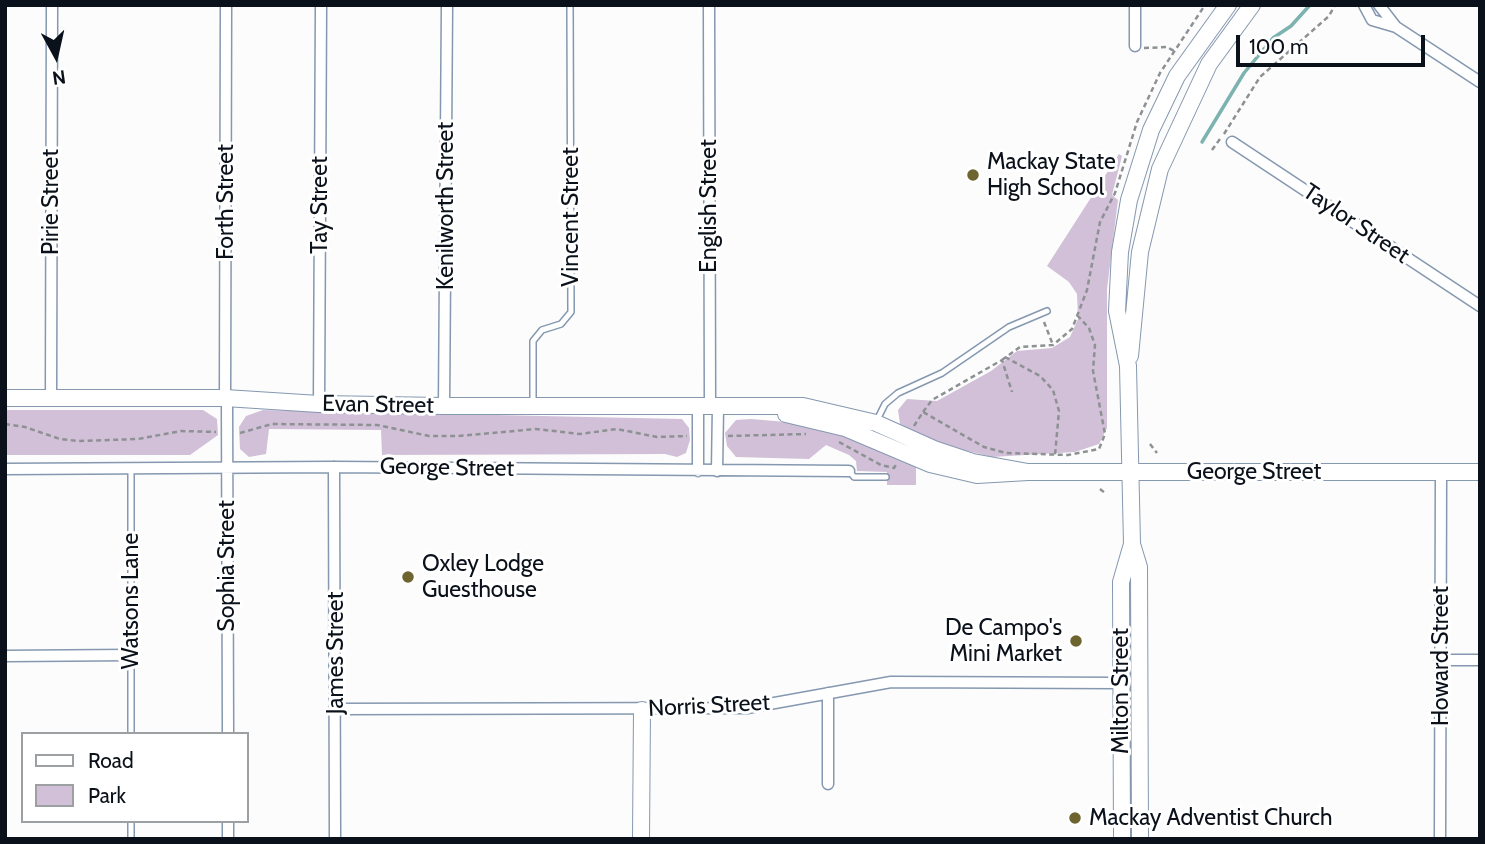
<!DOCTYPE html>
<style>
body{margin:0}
#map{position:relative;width:1485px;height:844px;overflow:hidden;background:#fbfcfb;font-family:Cabin,sans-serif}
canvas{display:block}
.frame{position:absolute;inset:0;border:7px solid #0a111a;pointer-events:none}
.legend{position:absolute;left:21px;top:732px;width:228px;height:91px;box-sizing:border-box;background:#fff;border:2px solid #9da0a3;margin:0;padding:9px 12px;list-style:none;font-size:21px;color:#0a111a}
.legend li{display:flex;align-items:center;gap:14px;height:35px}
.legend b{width:35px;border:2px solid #9da0a3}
.north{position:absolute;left:21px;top:21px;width:70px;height:70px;-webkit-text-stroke:5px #fff;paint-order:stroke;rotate:172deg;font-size:19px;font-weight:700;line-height:28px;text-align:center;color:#0a111a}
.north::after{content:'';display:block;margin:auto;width:24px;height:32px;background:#0a111a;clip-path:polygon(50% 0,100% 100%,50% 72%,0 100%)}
.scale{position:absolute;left:1236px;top:35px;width:189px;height:32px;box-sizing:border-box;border:4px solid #0a111a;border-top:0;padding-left:9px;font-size:21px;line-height:24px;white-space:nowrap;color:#0a111a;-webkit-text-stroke:5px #fff;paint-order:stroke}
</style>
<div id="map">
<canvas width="1485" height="844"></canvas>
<div class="frame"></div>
<ul class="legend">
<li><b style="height:9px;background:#fff"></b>Road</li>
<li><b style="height:19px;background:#d2c0d8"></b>Park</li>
</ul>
<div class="north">N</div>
<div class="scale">100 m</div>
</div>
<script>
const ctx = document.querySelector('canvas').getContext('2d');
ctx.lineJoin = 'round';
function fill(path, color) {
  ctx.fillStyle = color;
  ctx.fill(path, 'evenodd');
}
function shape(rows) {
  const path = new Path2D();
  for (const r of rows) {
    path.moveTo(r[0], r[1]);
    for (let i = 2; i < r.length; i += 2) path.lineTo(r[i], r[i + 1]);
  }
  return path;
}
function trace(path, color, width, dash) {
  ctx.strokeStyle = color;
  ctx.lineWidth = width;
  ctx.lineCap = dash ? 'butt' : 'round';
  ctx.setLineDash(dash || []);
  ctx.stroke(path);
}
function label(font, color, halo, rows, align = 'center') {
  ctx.font = font + ' Cabin,sans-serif';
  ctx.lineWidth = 6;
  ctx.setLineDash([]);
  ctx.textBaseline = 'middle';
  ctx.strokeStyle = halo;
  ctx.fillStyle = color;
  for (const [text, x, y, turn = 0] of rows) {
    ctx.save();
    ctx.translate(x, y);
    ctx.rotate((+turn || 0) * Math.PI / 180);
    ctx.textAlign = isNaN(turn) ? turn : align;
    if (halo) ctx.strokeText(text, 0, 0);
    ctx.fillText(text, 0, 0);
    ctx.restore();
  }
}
fill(shape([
 [1119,154,1122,156,1112,195,1118,200,1107,289,1107,428,1099,444,1075,452,992,457,932,442,900,424,898,410,907,399,937,401,991,371,1017,351,1052,348,1070,337,1078,319,1077,294,1069,282,1047,266],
 [5,410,203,410,217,419,218,435,190,455,5,455],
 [263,410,682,419,689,428,690,440,686,453,677,457,665,454,382,455,381,430,269,429,266,454,249,457,240,449,239,427,246,416],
 [751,419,798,423,855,439,916,467,916,485,887,485,887,472,857,471,856,461,849,455,826,445,809,459,736,457,727,446,725,433,736,420]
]), '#d2c0d8');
trace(shape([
 [1202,142,1244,73,1273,38,1291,26,1310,5]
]), '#7cb2af', 3.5);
const lane = shape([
 [533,403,533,341,542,330,561,324,571,312,570,5],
 [877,420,885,404,898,393,942,373,1009,327,1047,311],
 [849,471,854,477,886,477],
 [131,734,131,469],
 [131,821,131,839]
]);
const street = shape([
 [709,5,710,407],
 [1364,5,1372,20,1396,27,1480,82],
 [1379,5,1396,27],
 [1135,46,1135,5],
 [1232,142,1480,306],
 [225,398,226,5],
 [227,398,228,734],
 [51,399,52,5],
 [319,404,321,5],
 [444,406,447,5],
 [334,467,335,839],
 [5,469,334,467,849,471],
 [698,471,698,407],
 [717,471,718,407],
 [5,656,131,655],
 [1440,660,1480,660],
 [828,693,828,784],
 [337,709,747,708,891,682,1121,683],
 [228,821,228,839],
 [1440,839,1441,473]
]);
const secondary = shape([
 [1130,356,1140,252,1160,169,1209,64,1252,5],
 [5,398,225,398,319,404,444,406,803,406,876,423,934,449,973,462,1028,472],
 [786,414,845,428,930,464,977,475,1028,472,1480,472],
 [641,839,642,710],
 [1122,839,1121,582,1132,544],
 [1140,839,1139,567,1132,544,1128,366,1117,311,1120,252,1129,200,1151,130,1177,76,1228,5]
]);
trace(lane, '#8598b0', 8);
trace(street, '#8598b0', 13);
trace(secondary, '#8598b0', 18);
trace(shape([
 [1144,48,1167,47,1174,51],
 [1224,134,1260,77,1329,16,1335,5],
 [1212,150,1220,139],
 [1044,322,1053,345],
 [1005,357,1040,376,1053,390,1059,411,1055,455],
 [1002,360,1020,347,1053,345,1072,329,1087,290,1100,222,1115,193,1137,122,1160,73,1205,5],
 [923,412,932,400,1002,360,1012,392],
 [5,424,25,427,60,439,79,441,138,439,181,431,216,432],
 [914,426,923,412,984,447,1006,453,1068,455,1099,449,1105,434,1093,371,1095,345,1089,328,1077,315],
 [240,433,272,424,377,425,429,436,458,436,536,429,580,434,617,429,657,437,687,436],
 [728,436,806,434],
 [839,442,881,465,894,468,897,463],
 [1150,444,1157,453],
 [1100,489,1105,493]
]), '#8d9194', 2.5, [5, 3.5]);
trace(lane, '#fff', 5);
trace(street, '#fff', 10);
trace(secondary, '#fff', 16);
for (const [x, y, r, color] of [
 [973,175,7,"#6d6430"],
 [408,577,7,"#6d6430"],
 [1076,641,7,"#6d6430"],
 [1075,818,7,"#6d6430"]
]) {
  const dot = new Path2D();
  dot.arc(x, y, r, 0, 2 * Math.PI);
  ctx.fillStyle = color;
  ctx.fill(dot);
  trace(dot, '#fff', 2.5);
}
label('23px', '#0a111a', '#fff', [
 ["Mackay State",987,162],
 ["High School",987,188],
 ["Oxley Lodge",422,564],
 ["Guesthouse",422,590],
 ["De Campo's",1062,628,"right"],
 ["Mini Market",1062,654,"right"],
 ["Mackay Adventist Church",1089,818]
], 'left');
label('23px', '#0a111a', '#fff', [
 ["Pirie Street",51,202,-90],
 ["Forth Street",226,202,-90],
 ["Tay Street",320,205,-90],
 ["Kenilworth Street",446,206,-90],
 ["English Street",709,206,-90],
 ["Vincent Street",571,217,-90],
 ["Taylor Street",1356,224,34],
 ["Evan Street",378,405,1],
 ["George Street",447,468,1],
 ["George Street",1254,472],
 ["Sophia Street",227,566,-90],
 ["Watsons Lane",131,601,-90],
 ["James Street",336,653,-90],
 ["Howard Street",1441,656,-90],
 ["Milton Street",1121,691,-90],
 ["Norris Street",709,706,-3]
]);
</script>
